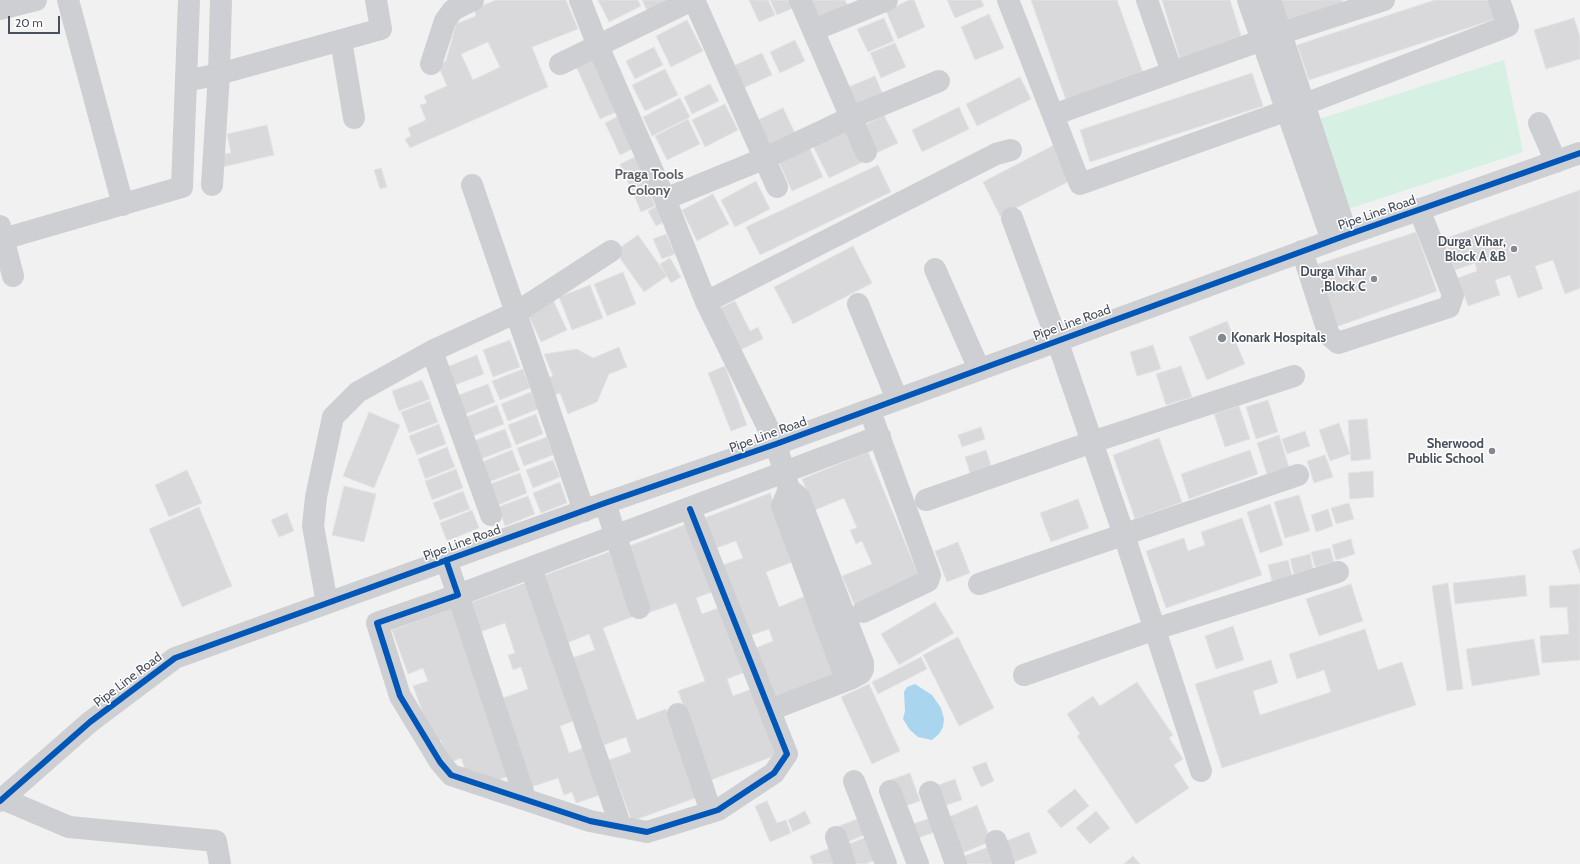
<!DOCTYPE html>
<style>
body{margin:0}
#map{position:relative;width:1580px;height:864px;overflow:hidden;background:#f1f1f1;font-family:Cabin,sans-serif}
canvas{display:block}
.scale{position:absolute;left:8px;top:16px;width:52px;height:18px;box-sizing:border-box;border:2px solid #48505e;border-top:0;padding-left:5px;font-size:12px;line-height:14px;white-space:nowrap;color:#48505e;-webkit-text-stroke:3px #fff;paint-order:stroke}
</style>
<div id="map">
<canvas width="1580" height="864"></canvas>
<div class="scale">20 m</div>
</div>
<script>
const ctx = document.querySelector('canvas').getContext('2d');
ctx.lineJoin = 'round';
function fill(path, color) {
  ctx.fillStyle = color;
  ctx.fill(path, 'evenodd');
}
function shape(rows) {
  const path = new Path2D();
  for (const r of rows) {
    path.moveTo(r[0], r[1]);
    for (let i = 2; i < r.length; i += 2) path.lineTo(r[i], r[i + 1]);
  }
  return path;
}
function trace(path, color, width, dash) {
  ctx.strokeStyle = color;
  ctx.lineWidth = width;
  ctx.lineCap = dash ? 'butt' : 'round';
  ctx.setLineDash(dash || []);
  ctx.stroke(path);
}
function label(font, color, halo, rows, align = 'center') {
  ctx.font = font + ' Cabin,sans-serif';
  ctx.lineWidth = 3;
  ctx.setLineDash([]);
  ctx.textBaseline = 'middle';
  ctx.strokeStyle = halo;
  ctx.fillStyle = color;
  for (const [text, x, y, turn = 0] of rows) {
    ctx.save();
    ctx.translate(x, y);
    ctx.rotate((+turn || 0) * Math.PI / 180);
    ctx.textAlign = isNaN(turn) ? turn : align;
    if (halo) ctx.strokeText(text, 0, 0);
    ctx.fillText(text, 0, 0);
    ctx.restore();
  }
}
fill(shape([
 [1504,60,1523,152,1348,209,1319,119]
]), '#d6f0e4');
fill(shape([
 [915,684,932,695,941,708,944,719,943,727,939,734,932,740,918,737,910,730,903,719,905,711,904,692,907,687]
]), '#aad5ee');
const building = shape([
 [496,0,566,0,578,29,532,47,548,87,410,148,405,139,411,136,408,128,426,120,420,105,427,103,424,96,447,86,438,65,446,61,456,24,476,16,474,9,496,0],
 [488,42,500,67,473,80,461,54,488,42],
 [598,0,638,0,641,6,609,22,598,0],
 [642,0,677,0,649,14,642,0],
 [749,0,768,0,775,15,759,22,749,0],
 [770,0,792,0,795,7,777,15,770,0],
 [810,0,845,0,849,8,819,21,810,0],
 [909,0,914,0,925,27,898,39,886,11,909,0],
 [947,0,981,0,984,6,955,18,947,0],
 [1031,0,1117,0,1144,76,1067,103,1031,0],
 [1162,0,1230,0,1243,42,1181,62,1162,0],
 [1275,0,1342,0,1344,4,1282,24,1275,0],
 [1435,0,1493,0,1498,18,1309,80,1297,45,1435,0],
 [989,14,1004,48,975,60,961,27,989,14],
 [884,18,894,41,868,52,857,29,884,18],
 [1574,18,1580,37,1580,59,1546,69,1534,30,1574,18],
 [687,20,703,51,671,67,656,36,687,20],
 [795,40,805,61,780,73,770,52,795,40],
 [895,43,906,67,881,78,870,53,895,43],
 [654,47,663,65,635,79,626,61,654,47],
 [762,53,772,75,741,89,731,67,762,53],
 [593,56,618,111,600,119,575,64,593,56],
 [665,69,678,95,645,111,632,85,665,69],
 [1252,73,1263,106,1090,162,1080,130,1252,73],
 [875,76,884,97,855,109,846,88,875,76],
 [1020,77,1031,99,977,126,966,104,1020,77],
 [710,84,719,101,692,114,684,97,710,84],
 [680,98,690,117,652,136,643,117,680,98],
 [725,104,738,130,705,147,692,120,725,104],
 [959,107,969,129,922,152,912,130,959,107],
 [783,108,795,133,770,145,758,120,783,108],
 [621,115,636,147,620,155,605,123,621,115],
 [884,115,898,143,874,154,861,127,884,115],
 [688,119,700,144,667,160,655,136,688,119],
 [267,125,274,155,222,167,219,155,231,153,227,134,267,125],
 [847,129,863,162,829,178,813,146,847,129],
 [1056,144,1074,179,1000,216,983,182,1056,144],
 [808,145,823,177,792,191,778,160,808,145],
 [635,157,647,184,632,191,620,164,635,157],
 [878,165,891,192,760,255,746,227,878,165],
 [381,168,387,187,380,189,374,170,381,168],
 [756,181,770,209,735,227,721,200,756,181],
 [648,188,655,206,641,212,634,195,648,188],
 [1580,190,1580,288,1565,294,1553,260,1535,266,1543,289,1518,298,1510,275,1495,280,1500,295,1468,306,1458,278,1477,271,1475,263,1455,270,1444,239,1580,190],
 [713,194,729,224,697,241,682,210,713,194],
 [659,205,667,220,656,226,648,211,659,205],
 [1416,232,1437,291,1333,328,1312,266,1416,232],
 [666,234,675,254,662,259,653,239,666,234],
 [638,235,667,276,644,292,615,251,638,235],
 [853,246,872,283,793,324,774,287,853,246],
 [670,258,681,277,671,283,660,264,670,258],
 [623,272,636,304,607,316,594,284,623,272],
 [590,285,603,318,572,330,559,297,590,285],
 [553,300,567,330,541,342,527,312,553,300],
 [735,301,750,331,758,327,763,339,736,352,716,310,735,301],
 [1227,321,1245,364,1207,380,1189,337,1227,321],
 [510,340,520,367,493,377,483,350,510,340],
 [1153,345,1161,369,1137,376,1130,352,1153,345],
 [619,347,627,367,609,374,597,402,568,414,560,393,552,396,545,379,553,376,544,354,577,349,593,358,619,347],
 [477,355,484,374,455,385,447,367,477,355],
 [725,366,747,425,731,431,708,373,725,366],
 [1181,366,1192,397,1166,405,1156,374,1181,366],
 [523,369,530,388,500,400,492,381,523,369],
 [422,380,430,399,399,411,392,391,422,380],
 [488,384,495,402,465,414,459,395,488,384],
 [531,392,538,409,508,421,501,404,531,392],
 [1268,400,1278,432,1256,439,1246,407,1268,400],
 [430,401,438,422,409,433,401,412,430,401],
 [497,405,504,424,473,436,466,417,497,405],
 [1239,406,1250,439,1225,447,1214,414,1239,406],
 [369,412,400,425,374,488,343,476,369,412],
 [536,414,543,434,516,445,508,425,536,414],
 [1367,419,1371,459,1351,461,1348,420,1367,419],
 [1339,423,1350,454,1330,461,1319,430,1339,423],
 [439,424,446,444,417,455,409,436,439,424],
 [981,427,985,439,962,447,958,435,981,427],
 [505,429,512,447,481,459,474,441,505,429],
 [1305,431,1310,446,1287,454,1282,439,1305,431],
 [1279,435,1289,467,1267,474,1257,443,1279,435],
 [547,437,553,455,524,466,517,448,547,437],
 [1159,438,1182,502,1135,519,1113,455,1159,438],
 [447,447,455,467,425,479,418,459,447,447],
 [512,450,520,470,489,482,482,462,512,450],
 [986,450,992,469,971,476,965,457,986,450],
 [1250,450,1258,474,1189,499,1181,474,1250,450],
 [868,452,920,579,855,606,842,576,872,564,862,541,856,544,850,530,857,528,844,498,815,510,802,479,868,452],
 [1325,455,1333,477,1314,483,1307,461,1325,455],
 [553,460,560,477,533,488,526,470,553,460],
 [456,469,463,488,432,500,425,481,456,469],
 [187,470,202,503,169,517,155,485,187,470],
 [1373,471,1374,497,1350,499,1348,473,1373,471],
 [520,473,527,493,498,505,490,484,520,473],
 [560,482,567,503,541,513,533,493,560,482],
 [344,486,376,494,364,542,332,535,344,486],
 [463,491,470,509,440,520,433,503,463,491],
 [770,493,795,561,766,572,779,607,808,595,837,673,770,699,751,650,773,641,769,629,746,637,720,566,743,558,736,541,713,549,702,519,770,493],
 [1299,495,1310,531,1285,538,1274,502,1299,495],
 [528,496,535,514,505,526,498,507,528,496],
 [1078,499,1089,528,1051,542,1040,513,1078,499],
 [1349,503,1354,519,1336,524,1331,508,1349,503],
 [1270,504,1283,545,1260,553,1247,512,1270,504],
 [199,507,232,586,182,607,149,529,199,507],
 [1328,509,1333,526,1316,532,1311,515,1328,509],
 [472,510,479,528,447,541,440,523,472,510],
 [287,513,294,531,279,537,271,520,287,513],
 [1242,518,1262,575,1166,608,1146,551,1184,538,1188,551,1205,545,1201,532,1242,518],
 [692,522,717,590,696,598,702,614,724,606,748,671,727,679,733,696,754,688,779,754,711,780,678,691,705,681,676,603,648,613,624,548,692,522],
 [1351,539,1355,554,1336,560,1332,545,1351,539],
 [958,542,970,573,947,582,935,551,958,542],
 [1330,548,1334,562,1315,567,1311,552,1330,548],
 [1580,548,1580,573,1572,551,1580,548],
 [609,552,632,617,603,628,637,720,666,709,698,797,632,821,609,760,631,752,626,737,604,745,572,658,595,650,589,634,567,643,542,576,609,552],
 [1310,554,1313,569,1294,574,1290,559,1310,554],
 [1288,560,1292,576,1272,581,1268,565,1288,560],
 [1525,575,1527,596,1455,604,1453,583,1525,575],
 [528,582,576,720,560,726,569,753,586,747,603,794,576,803,572,792,564,795,558,778,531,787,500,699,528,689,521,667,513,670,508,655,515,653,505,623,477,633,466,604,528,582],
 [1448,583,1463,689,1447,691,1432,586,1448,583],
 [1351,584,1363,621,1319,636,1306,599,1351,584],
 [1580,584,1580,660,1542,663,1540,636,1569,634,1567,607,1550,608,1549,586,1580,584],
 [935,602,954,633,899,665,881,634,935,602],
 [453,608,514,774,485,785,469,780,461,758,449,763,441,740,434,743,413,686,428,681,423,668,408,674,392,630,453,608],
 [1233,626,1244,660,1216,669,1205,636,1233,626],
 [1365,629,1378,670,1402,662,1416,705,1222,768,1195,684,1271,660,1278,683,1253,691,1260,715,1331,692,1324,670,1297,679,1289,654,1365,629],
 [958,637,994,708,959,726,923,655,958,637],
 [1534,639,1540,675,1472,686,1466,649,1534,639],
 [921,657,927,669,878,694,872,682,921,657],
 [1137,682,1173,735,1169,738,1183,759,1174,765,1189,788,1136,824,1077,736,1080,734,1067,714,1093,696,1100,706,1137,682],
 [869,684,900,751,872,764,841,697,869,684],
 [986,762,994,781,981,787,972,767,986,762],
 [910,773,920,801,900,808,890,780,910,773],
 [955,779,962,800,940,807,933,787,955,779],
 [1075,789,1089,806,1061,828,1047,811,1075,789],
 [767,801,777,823,786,820,791,833,770,842,755,806,767,801],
 [977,805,991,841,958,855,944,819,977,805],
 [805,811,811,823,793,832,788,820,805,811],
 [1096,811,1110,828,1090,844,1076,828,1096,811],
 [936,816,941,830,915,839,910,825,936,816],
 [863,817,869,833,845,843,839,826,863,817],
 [1029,832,1037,853,1009,864,1001,843,1029,832],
 [872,835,881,858,865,864,851,864,844,846,872,835],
 [994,845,1001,864,961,864,959,858,994,845],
 [830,848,836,864,813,864,810,856,830,848],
 [1133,856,1140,864,1124,864,1133,856]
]);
fill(building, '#d9d9db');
trace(building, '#e2e3e4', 1);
trace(shape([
 [68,0,123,205],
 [580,0,598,46,665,199,706,302,776,444,789,489,799,497,863,663,863,669,861,673,850,679,770,710],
 [694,0,777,187],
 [800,0,866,152],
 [1008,0,1080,184,1305,104,1508,26,1499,0],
 [1147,0,1172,72],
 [1248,0,1332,240],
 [1270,0,1347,235],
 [0,9,36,0],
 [814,30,887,0],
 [341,40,354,118],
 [431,64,445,21,453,10,473,0],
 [560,64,692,0],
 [186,81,219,74,381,29,376,0],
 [1053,115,1282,33,1384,0],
 [1539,123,1556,162],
 [212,185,219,74,221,0],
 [472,185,584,511],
 [665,199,763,159,852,117,939,81],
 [1012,218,1057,340,1124,535,1201,771],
 [0,226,13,276],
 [3,239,182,187,189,0],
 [1302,251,1329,335,1338,343,1449,307,1453,295,1419,209],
 [935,269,979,369],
 [706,302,996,154,1011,150],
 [858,304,897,399],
 [432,351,491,515],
 [789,489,782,506,843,671,850,679],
 [926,500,1092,442,1294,376],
 [605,503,639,608],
 [446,560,458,595,377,623,400,696,440,762,451,775,590,821,647,832,718,810,774,773,787,754,690,509],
 [531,568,621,827],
 [979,584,1298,475],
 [327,603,313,526,316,497,333,417,358,392,432,351,517,312,611,251],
 [863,612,928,581,930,575,874,422],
 [1024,675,1155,629,1338,572],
 [678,714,711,812],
 [854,781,886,864],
 [890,791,918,864],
 [930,792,956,864],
 [525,798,458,595,880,436],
 [3,799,69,827,216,841,220,864],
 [0,801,90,722,175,658,605,503,776,444,1347,235,1580,153],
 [836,837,845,864],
 [996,841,1004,864]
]), '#cdcfd2', 22);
trace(shape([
 [446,560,458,595,377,623,400,696,440,762,451,775,590,821,647,832,718,810,774,773,787,754,690,509],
 [0,801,90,722,175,658,605,503,776,444,1347,235,1580,153]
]), '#0057b8', 6);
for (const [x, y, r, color] of [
 [1514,249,4,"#838891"],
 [1374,279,4,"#838891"],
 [1222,338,5,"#838891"],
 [1492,451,4,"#838891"]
]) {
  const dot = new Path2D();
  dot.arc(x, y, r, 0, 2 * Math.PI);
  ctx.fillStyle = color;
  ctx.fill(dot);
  trace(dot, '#fff', 1.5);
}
label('13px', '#48505e', '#fff', [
 ["Pipe Line Road",1377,213,-19],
 ["Pipe Line Road",1072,323,-20],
 ["Pipe Line Road",768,435,-20],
 ["Pipe Line Road",462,543,-20],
 ["Pipe Line Road",128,680,-37]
]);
label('bold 13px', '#48505e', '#fff', [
 ["Durga Vihar,",1506,242],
 ["Block A &B",1506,257],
 ["Durga Vihar",1366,272],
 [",Block C",1366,287],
 ["Konark Hospitals",1231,338,"left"],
 ["Sherwood",1484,444],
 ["Public School",1484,459]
], 'right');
label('bold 14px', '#5c5f65', '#fff', [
 ["Praga Tools",649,175],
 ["Colony",649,191]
]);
</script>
